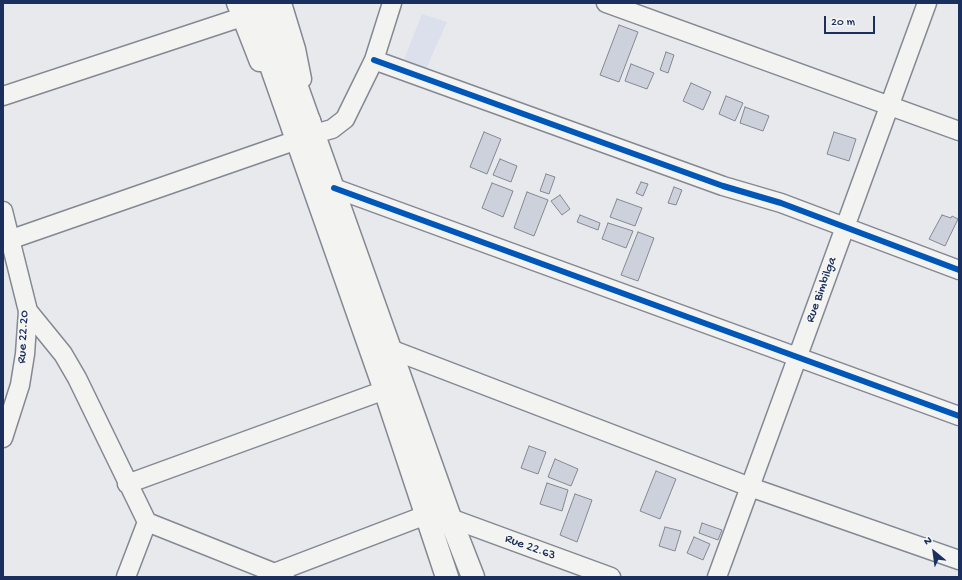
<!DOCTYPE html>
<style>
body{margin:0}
#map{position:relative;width:962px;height:580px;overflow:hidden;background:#e7e9ed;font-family:"Gochi Hand",sans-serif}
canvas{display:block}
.frame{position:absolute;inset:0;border:4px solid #1b2f5e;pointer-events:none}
.north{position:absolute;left:914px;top:532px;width:40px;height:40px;-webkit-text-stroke:3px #f6f6f2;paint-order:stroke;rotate:331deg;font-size:11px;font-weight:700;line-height:16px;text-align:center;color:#1b2f5e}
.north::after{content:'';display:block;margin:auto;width:14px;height:18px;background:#1b2f5e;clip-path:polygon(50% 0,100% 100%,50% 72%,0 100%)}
.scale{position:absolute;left:824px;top:16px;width:51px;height:18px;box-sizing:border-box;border:2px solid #1b2f5e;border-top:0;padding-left:5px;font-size:12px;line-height:14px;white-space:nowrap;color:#1b2f5e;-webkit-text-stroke:3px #f6f6f2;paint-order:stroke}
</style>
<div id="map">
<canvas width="962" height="580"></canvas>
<div class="frame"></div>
<div class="north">N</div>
<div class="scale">20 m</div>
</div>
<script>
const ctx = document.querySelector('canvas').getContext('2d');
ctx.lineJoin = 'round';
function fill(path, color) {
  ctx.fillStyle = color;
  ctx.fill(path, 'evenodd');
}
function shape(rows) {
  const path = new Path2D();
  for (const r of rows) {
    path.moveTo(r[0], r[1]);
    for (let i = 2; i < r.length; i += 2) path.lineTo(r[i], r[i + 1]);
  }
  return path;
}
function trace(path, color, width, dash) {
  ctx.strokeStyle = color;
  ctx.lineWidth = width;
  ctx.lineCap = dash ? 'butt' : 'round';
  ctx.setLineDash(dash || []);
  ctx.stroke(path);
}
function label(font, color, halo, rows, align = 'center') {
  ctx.font = font + ' "Gochi Hand",sans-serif';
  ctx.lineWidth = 3;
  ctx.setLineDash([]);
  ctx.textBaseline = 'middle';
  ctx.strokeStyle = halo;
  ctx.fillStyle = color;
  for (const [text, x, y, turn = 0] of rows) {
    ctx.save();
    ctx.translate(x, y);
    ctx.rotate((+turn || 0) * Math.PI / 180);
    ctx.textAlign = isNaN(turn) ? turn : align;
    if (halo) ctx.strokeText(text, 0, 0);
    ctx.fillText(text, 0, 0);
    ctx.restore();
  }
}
fill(shape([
 [422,14,447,22,426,69,404,60]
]), '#dbe0ec');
const building = shape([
 [619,25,638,32,619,82,600,75,619,25],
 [666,52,674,55,668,73,660,70,666,52],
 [631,64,654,73,647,89,625,81,631,64],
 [691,83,711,92,703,110,683,101,691,83],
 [726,96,743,103,735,121,719,114,726,96],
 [745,107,769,116,763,131,740,123,745,107],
 [484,132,501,139,487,174,470,167,484,132],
 [834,132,856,139,849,161,827,154,834,132],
 [500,159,517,166,511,182,493,175,500,159],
 [546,174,555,177,549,194,540,191,546,174],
 [641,182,648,184,643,196,636,193,641,182],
 [492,183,513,191,503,217,482,208,492,183],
 [674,187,682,190,676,205,668,203,674,187],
 [527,192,548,200,534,236,514,228,527,192],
 [560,195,570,209,562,215,551,201,560,195],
 [617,199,642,208,635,226,610,217,617,199],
 [580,215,600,223,598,230,577,222,580,215],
 [942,215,951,218,952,216,958,219,945,246,929,239,942,215],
 [608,223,633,231,626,248,602,239,608,223],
 [638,232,654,238,638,281,621,275,638,232],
 [529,446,546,452,538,474,521,468,529,446],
 [555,459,578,469,571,486,548,477,555,459],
 [656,471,676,479,660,519,640,511,656,471],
 [547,483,568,490,562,511,540,504,547,483],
 [575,494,592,500,577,542,560,535,575,494],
 [702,523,722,530,718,540,699,533,702,523],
 [665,527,681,531,675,551,659,546,665,527],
 [694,537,710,544,703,560,687,553,694,537]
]);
fill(building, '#cdd1dc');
trace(building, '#838892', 1);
const minor = shape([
 [236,3,259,62],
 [282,3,296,49,302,79],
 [606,3,959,131],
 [374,60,723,186,781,203,959,270],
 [3,96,242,17],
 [311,120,314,134,332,129,345,119,374,60,392,3],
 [334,188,959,416],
 [3,211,28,311,25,354,20,385,3,438],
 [3,239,9,240,297,140,291,128],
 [28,311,63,354,77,378,147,522,285,577],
 [390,349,750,487,959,560],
 [127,484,385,390],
 [450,518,611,577],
 [126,577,147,522],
 [273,577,274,573,426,515],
 [717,577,927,3]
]);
const major = shape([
 [249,3,385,390,447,577],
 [267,3,450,518,473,577]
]);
trace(minor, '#838892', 21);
trace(major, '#838892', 25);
trace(minor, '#f3f3f2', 18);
trace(major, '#f3f3f2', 22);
trace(shape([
 [374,60,723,186,781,203,959,270],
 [334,188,959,416]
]), '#0057b8', 6);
label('13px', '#1b2f5e', '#f6f6f2', [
 ["Rue Bimbilga",822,290,-70],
 ["Rue 22.20",24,337,-87],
 ["Rue 22.63",530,548,20]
]);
</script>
